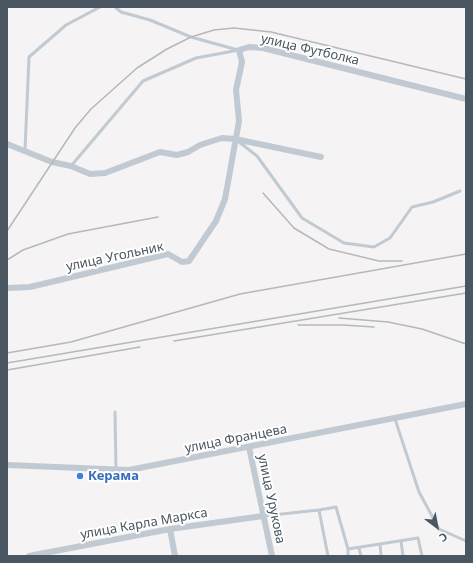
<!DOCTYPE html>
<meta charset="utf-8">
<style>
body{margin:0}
#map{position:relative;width:473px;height:563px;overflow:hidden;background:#f5f3f3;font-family:"Noto Sans",sans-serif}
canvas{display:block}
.frame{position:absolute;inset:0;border:8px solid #4a5661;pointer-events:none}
.north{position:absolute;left:417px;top:507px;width:40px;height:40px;-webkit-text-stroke:3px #fff;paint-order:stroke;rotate:148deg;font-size:11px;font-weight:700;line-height:16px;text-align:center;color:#4a5661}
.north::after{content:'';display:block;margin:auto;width:14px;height:18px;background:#4a5661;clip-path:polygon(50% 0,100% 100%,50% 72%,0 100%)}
</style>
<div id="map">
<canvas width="473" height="563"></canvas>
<div class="frame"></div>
<div class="north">С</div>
</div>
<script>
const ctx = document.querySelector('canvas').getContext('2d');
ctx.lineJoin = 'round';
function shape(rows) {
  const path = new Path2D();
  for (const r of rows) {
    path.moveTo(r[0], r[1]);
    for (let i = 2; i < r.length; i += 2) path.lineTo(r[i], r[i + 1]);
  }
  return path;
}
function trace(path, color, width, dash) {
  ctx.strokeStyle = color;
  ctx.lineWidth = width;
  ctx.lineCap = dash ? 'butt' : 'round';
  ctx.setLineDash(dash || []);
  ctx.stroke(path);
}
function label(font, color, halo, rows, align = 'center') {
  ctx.font = font + ' "Noto Sans",sans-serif';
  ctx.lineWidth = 4;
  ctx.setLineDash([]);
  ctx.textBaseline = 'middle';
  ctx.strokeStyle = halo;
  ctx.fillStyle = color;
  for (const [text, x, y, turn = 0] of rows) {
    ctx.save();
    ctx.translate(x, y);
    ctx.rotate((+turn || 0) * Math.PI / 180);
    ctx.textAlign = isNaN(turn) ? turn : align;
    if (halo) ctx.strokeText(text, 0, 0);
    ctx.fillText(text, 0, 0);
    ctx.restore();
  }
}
trace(shape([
 [115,7,121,12,150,20,191,37,238,50],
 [239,142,257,156,302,218,344,243,374,247,390,238,412,207,433,202,460,191],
 [25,150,29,57,66,25,100,7],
 [71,166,143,81,196,58,239,50],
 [115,412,116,470],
 [395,419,419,492,439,529,466,541],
 [319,510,336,507,348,549],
 [263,516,319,510,328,556],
 [401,541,403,556],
 [380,544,381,556],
 [359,548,361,556],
 [348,556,348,549,418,538,422,556]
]), '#c1cad2', 3);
trace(shape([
 [7,144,52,162,71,166,90,174,105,173,160,152,177,155,188,152,200,145,222,138,235,139,321,157],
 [8,288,30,287,168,254,182,262,189,261,216,221,225,199,239,121,236,90,242,62,239,50,249,47,263,48,466,99],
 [249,447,272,556],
 [7,465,129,470,466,404],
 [170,529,175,556],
 [29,556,170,529,263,516]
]), '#c1cad2', 6);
trace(shape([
 [263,193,294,228,329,249,379,261,402,261],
 [7,231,75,128,91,109,137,68,167,49,191,37,214,30,234,28,271,32,466,79],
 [7,260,23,250,68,234,158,217],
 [339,318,388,322,422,329,466,344],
 [298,325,343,325,374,327],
 [174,341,466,293],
 [7,353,71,342,240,294,466,254],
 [7,363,466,286],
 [7,370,140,347]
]), '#b5b8bd', 1.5);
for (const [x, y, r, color] of [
 [80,476,4,"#3f7fe0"]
]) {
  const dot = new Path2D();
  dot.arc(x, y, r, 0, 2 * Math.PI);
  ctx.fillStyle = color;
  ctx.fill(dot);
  trace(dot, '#fff', 1.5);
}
label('13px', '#4a5661', '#fff', [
 ["улица Футболка",310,50,13],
 ["улица Угольник",115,257,-12],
 ["улица Францева",236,439,-11],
 ["улица Урукова",271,499,78],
 ["улица Карла Маркса",144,524,-10]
]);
label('bold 13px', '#366cbe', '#fff', [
 ["Керама",88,476]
], 'left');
</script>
